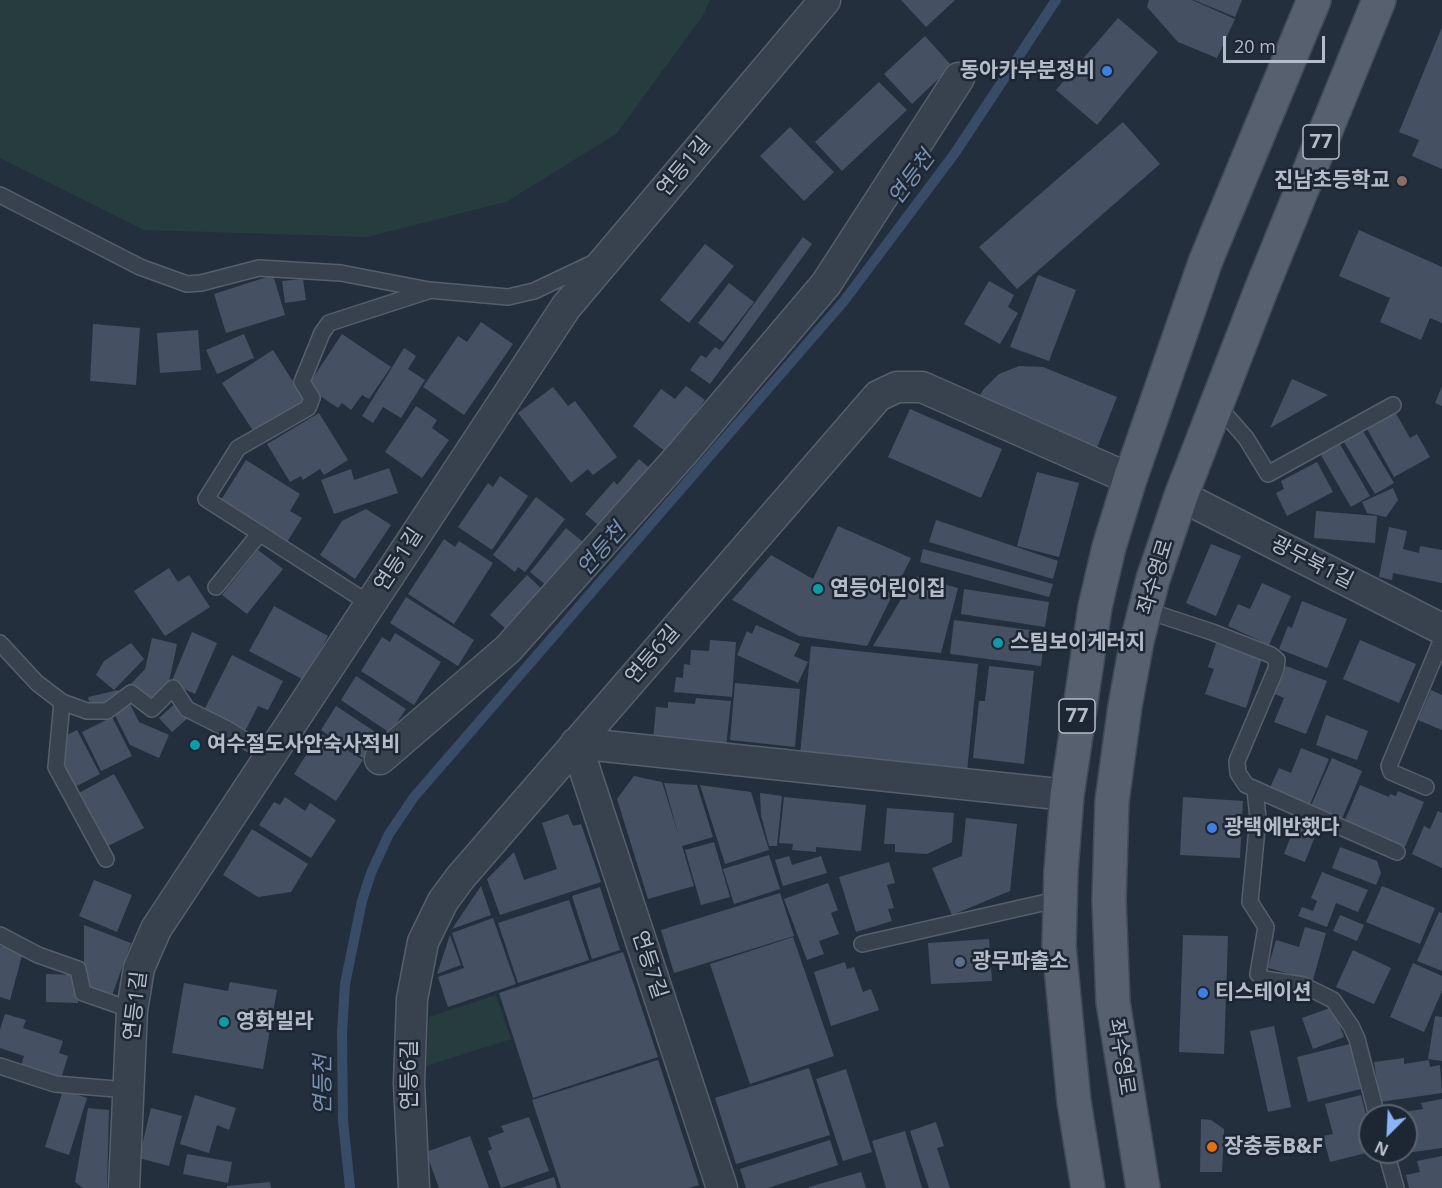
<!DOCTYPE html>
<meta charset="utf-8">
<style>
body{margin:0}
#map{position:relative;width:1442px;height:1188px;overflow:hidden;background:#242f3e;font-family:"Open Sans",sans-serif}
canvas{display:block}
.north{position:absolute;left:1358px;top:1104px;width:60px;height:60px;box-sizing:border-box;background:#1d2633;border:2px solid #59626f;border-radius:50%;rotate:204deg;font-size:16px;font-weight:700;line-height:24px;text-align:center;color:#b4bcc9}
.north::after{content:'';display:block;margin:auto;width:21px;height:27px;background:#8ab4f8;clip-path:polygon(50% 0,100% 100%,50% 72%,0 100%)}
.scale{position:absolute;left:1223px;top:36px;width:102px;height:27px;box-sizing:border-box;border:3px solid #b4bcc9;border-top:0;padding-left:8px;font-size:18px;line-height:21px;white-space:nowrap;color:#b4bcc9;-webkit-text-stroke:4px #1d2633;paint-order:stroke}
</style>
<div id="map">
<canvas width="1442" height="1188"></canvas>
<div class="north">N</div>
<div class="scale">20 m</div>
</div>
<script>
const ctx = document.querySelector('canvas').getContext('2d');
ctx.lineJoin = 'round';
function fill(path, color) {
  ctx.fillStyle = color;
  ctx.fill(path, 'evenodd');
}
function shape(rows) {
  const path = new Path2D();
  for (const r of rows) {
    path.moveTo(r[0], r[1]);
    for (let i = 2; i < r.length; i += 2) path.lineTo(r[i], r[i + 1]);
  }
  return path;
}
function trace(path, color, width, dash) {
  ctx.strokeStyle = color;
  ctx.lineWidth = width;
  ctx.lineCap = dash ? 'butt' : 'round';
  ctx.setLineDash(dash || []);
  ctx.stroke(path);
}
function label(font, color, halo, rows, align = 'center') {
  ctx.font = font + ' "Open Sans","Noto Sans KR",sans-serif';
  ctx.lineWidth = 5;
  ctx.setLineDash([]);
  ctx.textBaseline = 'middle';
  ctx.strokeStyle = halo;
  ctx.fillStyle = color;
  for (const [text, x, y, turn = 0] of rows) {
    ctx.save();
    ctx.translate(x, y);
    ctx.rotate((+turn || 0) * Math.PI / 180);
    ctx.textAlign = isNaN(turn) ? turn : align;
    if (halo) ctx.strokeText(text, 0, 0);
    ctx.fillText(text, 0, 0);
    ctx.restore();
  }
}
fill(shape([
 [0,0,710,0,702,17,616,134,506,202,367,237,144,230,0,158],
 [496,995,511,1039,426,1066,429,1017]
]), '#263c3f');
trace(shape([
 [350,1188,343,1120,342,1033,345,984,362,901,371,873,389,834,414,797,844,301,955,153,1056,0]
]), '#394c67', 10);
fill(shape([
 [901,0,955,0,926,27],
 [1149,0,1192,0,1235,19,1217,58,1178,42,1147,7],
 [1194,0,1242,0,1235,17],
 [1118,18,1158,52,1097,125,1056,90],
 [1442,27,1442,169,1412,156,1419,140,1399,132],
 [925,36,952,66,912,104,884,74],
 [879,82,907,110,842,171,815,142],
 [1123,122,1160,164,1017,289,979,247],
 [790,127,834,172,804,201,760,156],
 [1359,230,1442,267,1442,323,1430,318,1421,340,1380,322,1390,298,1339,276],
 [803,237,812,244,710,384,690,370,701,355,706,358,715,347,720,350],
 [705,244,734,266,689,323,660,300],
 [273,275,285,315,226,333,214,294],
 [1038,275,1076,290,1049,361,1010,347],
 [303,279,306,300,285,303,282,281],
 [989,281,1014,295,1008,307,1018,313,1000,344,964,324],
 [729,283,754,302,723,342,698,323],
 [481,322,513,344,464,415,423,387,458,336,467,342],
 [93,324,140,328,136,385,90,381],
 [198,330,201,370,160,373,157,333],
 [244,334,254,358,217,374,206,350],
 [342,334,391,367,369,399,362,395,351,410,342,403,338,408,307,387],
 [404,348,416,356,408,369,425,380,401,418,383,407,373,423,362,416],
 [273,350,306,402,255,434,222,383],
 [1019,366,1043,367,1117,397,1095,453,976,403,983,390,999,374],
 [1292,379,1328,395,1270,428],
 [686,386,705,400,666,452,633,426,661,389,675,399],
 [1442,386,1442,406,1435,403],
 [553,387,568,406,575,401,617,457,593,475,588,469,571,483,518,413],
 [416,406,437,420,432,428,449,440,422,478,385,452],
 [910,409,1002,449,981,498,888,457],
 [1394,410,1410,438,1417,434,1430,457,1394,477,1366,427],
 [319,413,348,460,324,475,320,469,303,480,301,476,290,482,267,444],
 [1360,426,1394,483,1375,494,1341,437],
 [1337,439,1370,496,1351,507,1318,450],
 [639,459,654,472,604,530,585,514,614,481,617,485],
 [246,460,300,494,290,511,302,518,287,542,221,500],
 [1317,462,1333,492,1287,516,1276,493,1284,489,1281,481],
 [389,468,398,493,334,514,321,480,351,469,354,480],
 [1037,472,1079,483,1059,557,1017,546],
 [500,476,528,496,492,550,458,527,488,483,493,487],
 [1393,488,1398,500,1386,517,1367,513,1362,502],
 [536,497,565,519,525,572,518,567,515,572,493,555],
 [366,509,391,525,355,579,320,555,342,521],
 [1316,511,1377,516,1375,543,1314,538],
 [936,520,1058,561,1053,579,929,542],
 [838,526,911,558,867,646,799,636,732,600,771,555,813,579],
 [1389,527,1407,531,1403,549,1419,553,1420,546,1442,550,1442,583,1393,573,1392,580,1379,577],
 [566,528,588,546,552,590,530,572],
 [444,539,455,547,459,541,493,563,454,624,408,594],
 [1211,544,1241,556,1216,616,1186,603],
 [923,549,1053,584,1049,597,920,562],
 [258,550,283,569,247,614,222,595],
 [169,568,178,582,189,575,210,607,165,636,134,591],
 [527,575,549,596,513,635,490,615],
 [915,576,958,588,941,653,873,646],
 [1262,583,1291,596,1269,645,1228,626,1238,604,1250,609],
 [964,589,1049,602,1045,627,961,614],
 [406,597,474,640,458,666,390,623],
 [1302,601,1347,619,1327,668,1279,649,1288,626,1292,628],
 [274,606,328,636,304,680,249,651],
 [954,620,1045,632,1041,666,950,654],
 [756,625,800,644,794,656,808,662,798,683,737,655,747,631,752,634],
 [192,632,217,643,195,694,171,683],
 [395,633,441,662,414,705,361,671,382,637,390,642],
 [152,638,177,644,169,682,149,703,130,685,145,669],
 [710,640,736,642,732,697,674,692,676,677,683,678,684,664,690,665,691,650,709,651],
 [1360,640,1416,664,1399,703,1343,679],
 [131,643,144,659,114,690,96,675,104,661],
 [1216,643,1262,659,1246,708,1205,694,1214,669,1208,667],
 [811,646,978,664,967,771,800,754],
 [232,655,283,681,268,710,258,706,245,731,204,710],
 [989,666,1034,671,1024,764,973,758,979,701,985,701],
 [1286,666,1327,681,1306,734,1274,722,1284,698,1275,694],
 [356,676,406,709,390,733,341,700],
 [735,683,800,689,795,747,730,740],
 [118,690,120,699,90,706,88,697],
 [1431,690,1442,695,1442,730,1418,720],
 [696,698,731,701,726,747,653,740,656,707,668,708,668,702,695,704],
 [176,703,189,717,172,732,159,718],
 [130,704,139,722,169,735,159,758,130,745,114,713],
 [336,706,386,739,370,763,321,730],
 [1326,715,1368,731,1357,760,1316,745],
 [112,717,132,756,101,771,82,732],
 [77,730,100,774,73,788,63,769,67,735],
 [320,733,363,760,336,801,294,774],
 [1301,748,1329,759,1309,807,1269,790,1279,768,1291,773],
 [1332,758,1362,771,1341,821,1310,808],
 [114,774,144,828,106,847,77,794],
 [634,776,662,782,679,837,664,783,697,785,713,837,682,846,694,886,648,899,617,799],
 [700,785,751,792,769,850,725,864],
 [1360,785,1389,797,1390,794,1396,796,1398,791,1424,802,1405,847,1345,820],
 [760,793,782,796,777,846,769,846,761,815],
 [285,797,305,811,310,803,336,820,311,858,259,825,274,802,280,805],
 [784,797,866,805,861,851,816,847,816,852,792,850,793,844,779,843],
 [1183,797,1243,801,1240,858,1180,855],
 [887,808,954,813,952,842,927,854,895,852,895,844,884,844],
 [1438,811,1442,813,1442,868,1412,854,1424,826,1430,829],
 [568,814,573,826,581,824,601,882,500,915,487,879,514,852,524,880,557,869,542,823],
 [1299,815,1320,823,1305,862,1284,854],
 [966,818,1017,824,1010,891,952,915,932,868,962,856],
 [252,829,308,864,291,892,258,897,223,875],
 [714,842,730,897,701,905,685,850],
 [1340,847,1377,861,1381,873,1376,885,1332,868],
 [769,855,780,889,734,904,723,869],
 [789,856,792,865,821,856,827,873,783,886,775,860],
 [889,862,895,883,887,885,894,908,888,909,892,921,856,932,839,877],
 [1322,872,1368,890,1358,912,1336,903,1327,927,1298,916,1302,907,1313,911,1317,901,1311,898],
 [94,880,132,895,117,932,79,916],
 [828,883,838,910,831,913,839,934,819,941,824,954,807,960,784,899],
 [481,886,491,915,452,929],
 [1382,886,1435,908,1420,944,1366,922],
 [600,887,620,950,592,959,572,896],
 [780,893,794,936,674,973,661,930],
 [569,900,589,960,518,983,498,923],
 [1439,912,1442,913,1442,971,1417,961],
 [1340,915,1364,925,1357,941,1333,931],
 [493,918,516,984,448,1007,438,977,464,968,452,933],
 [84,925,131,943,110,1001,84,991],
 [1305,927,1326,933,1313,980,1268,968,1276,940,1299,947],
 [450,935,461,965,437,974],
 [1183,935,1228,936,1224,1054,1179,1052],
 [793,937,834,1056,750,1084,710,964],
 [989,939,992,981,931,984,928,943],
 [0,946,23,952,10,1000,0,997],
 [1353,950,1391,968,1374,1004,1336,987],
 [623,952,658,1057,533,1098,499,993],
 [845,962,847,969,854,967,863,992,871,989,879,1010,831,1026,814,972],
 [1413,963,1442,976,1442,991,1424,1032,1390,1017],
 [46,974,78,975,78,1003,46,1002],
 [230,982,277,990,263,1069,172,1053,184,983,228,991],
 [1333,1007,1344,1037,1313,1049,1302,1018],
 [5,1014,26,1020,23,1028,63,1041,59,1053,68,1056,60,1082,20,1069,24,1056,0,1048,0,1030],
 [1435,1016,1442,1017,1442,1061,1428,1059],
 [1274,1026,1291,1107,1268,1112,1250,1031],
 [1350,1044,1361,1089,1308,1102,1297,1057],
 [1404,1058,1404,1064,1429,1060,1430,1067,1440,1065,1442,1093,1380,1102,1374,1062],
 [658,1060,699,1185,689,1188,561,1188,532,1100],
 [809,1068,830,1135,736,1164,715,1098],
 [846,1069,872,1152,843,1161,816,1079],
 [63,1090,87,1098,69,1155,45,1147],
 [195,1095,236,1108,229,1130,217,1125,209,1153,180,1144],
 [1361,1095,1370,1130,1370,1152,1330,1162,1323,1136,1333,1134,1325,1104],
 [1442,1099,1442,1148,1399,1154,1399,1152,1406,1152,1406,1116,1399,1116,1398,1113,1423,1109,1421,1103],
 [88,1108,109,1110,107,1188,83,1188,75,1182],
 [151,1108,182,1116,169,1166,139,1158],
 [529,1117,549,1171,501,1188,488,1151,492,1149,488,1138,504,1132,501,1126],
 [1201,1119,1211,1120,1224,1129,1222,1172,1200,1172],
 [936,1122,944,1146,937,1148,950,1188,929,1188,910,1131],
 [905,1131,922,1188,886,1188,872,1141],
 [470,1136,489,1188,439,1188,426,1152],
 [830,1140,838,1165,768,1188,746,1188,740,1169],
 [187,1154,232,1162,228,1183,183,1174],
 [1442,1156,1442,1188,1409,1188,1406,1175,1420,1172,1417,1161],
 [861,1172,866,1188,809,1188,809,1187],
 [554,1177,557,1188,521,1188],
 [270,1182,271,1188,227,1188,227,1186]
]), '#455162');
const service = shape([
 [0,195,140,267,187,284,201,283,259,268,341,273,429,290,508,297,534,291,593,263],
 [1216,404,1246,438,1268,474,1393,405],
 [216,587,260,533],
 [370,604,206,499,238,448,308,408,312,398,302,382,322,333,329,323,428,291],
 [1145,610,1212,632,1271,655,1277,660,1276,669,1237,761,1238,773,1246,785,1397,852],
 [0,643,37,683,62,702],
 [1426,787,1391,772,1389,766,1442,639],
 [1255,790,1258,818,1250,902,1266,927,1258,974,1264,979,1303,985,1333,1000,1351,1026,1357,1039,1377,1116],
 [106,859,56,767,62,702,87,711,107,711,131,693,152,709,173,688,187,709,229,730,270,756],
 [0,935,38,955,78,969,83,993,132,1010],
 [862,944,1060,899],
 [0,1066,55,1084,128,1090],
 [1386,1152,1396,1188]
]);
const minor = shape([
 [1181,496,1442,629],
 [576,743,1067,795],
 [576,743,722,1188],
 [380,759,508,649,682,454,826,284,959,78],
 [124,1188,132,1010,139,968,156,929,566,307,825,0],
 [414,1188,409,1083,412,999,423,942,443,901,460,878,878,396,897,387,922,387,1130,479]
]);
const primary = shape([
 [1088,1188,1074,1102,1059,946,1061,871,1067,795,1095,607,1109,547,1130,479,1206,260,1314,0],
 [1143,1188,1113,1002,1109,900,1112,801,1125,706,1137,641,1153,579,1181,496,1263,285,1379,0]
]);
trace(service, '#565f6c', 18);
trace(minor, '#565f6c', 33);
trace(primary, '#414a57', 36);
trace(service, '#38414e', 15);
trace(minor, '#38414e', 30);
trace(primary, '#56606e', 33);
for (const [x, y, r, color] of [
 [1107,71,6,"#3f7fe0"],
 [1402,181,6,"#8d6e63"],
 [818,589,6,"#0f9aa8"],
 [998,643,6,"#0f9aa8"],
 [195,745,6,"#0f9aa8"],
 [1212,828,6,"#3f7fe0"],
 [960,962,6,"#5c6f8a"],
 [1203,993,6,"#3f7fe0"],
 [224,1022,6,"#0f9aa8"],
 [1212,1147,6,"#e8710a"]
]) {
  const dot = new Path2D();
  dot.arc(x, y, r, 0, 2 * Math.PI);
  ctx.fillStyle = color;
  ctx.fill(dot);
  trace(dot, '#1d2633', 2);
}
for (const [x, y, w] of [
 [1321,142,36],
 [1077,716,36]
]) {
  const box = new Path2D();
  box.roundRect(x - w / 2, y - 17, w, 34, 4.5);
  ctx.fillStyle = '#1d2633';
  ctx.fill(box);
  trace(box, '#b4bcc9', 1.5);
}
label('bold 20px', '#b4bcc9', null, [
 ["77",1321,142],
 ["77",1077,716]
]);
label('bold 21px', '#b4bcc9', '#1d2633', [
 ["동아카부분정비",1095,71,"right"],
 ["진남초등학교",1390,181,"right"],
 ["연등어린이집",830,589],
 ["스팀보이게러지",1010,643],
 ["여수절도사안숙사적비",207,745],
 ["광택에반했다",1224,828],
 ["광무파출소",972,962],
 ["티스테이션",1215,993],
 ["영화빌라",236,1022],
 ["장충동B&F",1224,1147]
], 'left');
label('21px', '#b4bcc9', '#1d2633', [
 ["연등1길",684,167,-50],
 ["연등1길",399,560,-57],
 ["광무북1길",1312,563,27],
 ["좌수영로",1156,577,-73],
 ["연등6길",653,655,-49],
 ["연등7길",649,965,72],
 ["연등1길",136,1006,-83],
 ["좌수영로",1121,1057,81],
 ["연등6길",410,1075,-90]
]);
label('italic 22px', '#7c92b1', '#1d2633', [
 ["연등천",912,178,-53],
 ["연등천",602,550,-49],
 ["연등천",324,1085,-90]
]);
</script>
